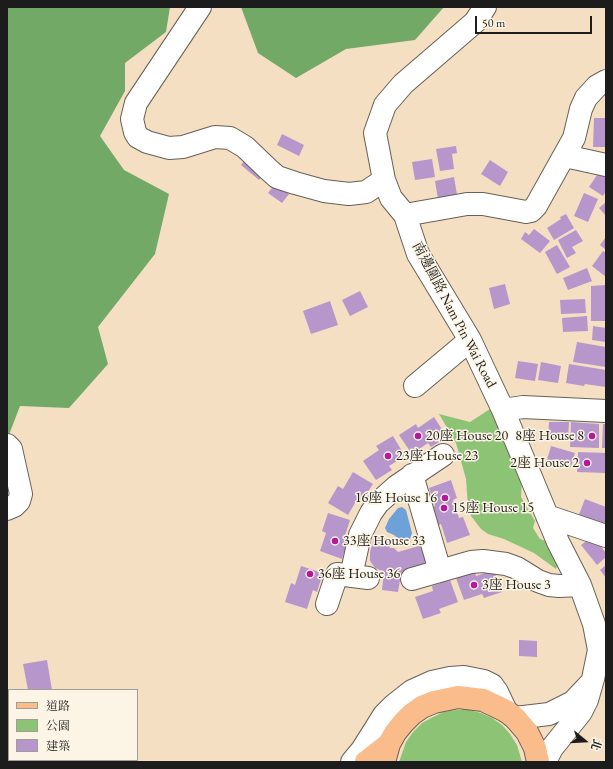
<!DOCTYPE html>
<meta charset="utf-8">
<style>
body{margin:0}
#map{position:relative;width:613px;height:769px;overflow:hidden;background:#f4dfc3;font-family:"EB Garamond","Noto Serif TC",serif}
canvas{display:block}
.frame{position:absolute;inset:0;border:8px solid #1c1c1c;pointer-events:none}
.legend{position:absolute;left:8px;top:689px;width:130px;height:72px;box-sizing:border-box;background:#fcf5e5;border:1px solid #a29e95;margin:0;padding:5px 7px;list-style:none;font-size:12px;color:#1c1c1c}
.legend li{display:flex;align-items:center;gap:8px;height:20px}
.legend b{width:20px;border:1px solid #a29e95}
.north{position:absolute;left:565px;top:721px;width:40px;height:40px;-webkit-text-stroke:3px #fcf5e5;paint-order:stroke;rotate:108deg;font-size:11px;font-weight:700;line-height:16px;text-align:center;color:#1c1c1c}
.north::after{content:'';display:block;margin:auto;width:14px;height:18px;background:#1c1c1c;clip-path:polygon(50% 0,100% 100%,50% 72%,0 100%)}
.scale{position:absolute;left:475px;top:16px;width:117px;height:18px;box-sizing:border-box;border:2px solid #1c1c1c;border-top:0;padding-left:5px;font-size:12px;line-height:14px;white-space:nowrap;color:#1c1c1c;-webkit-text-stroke:3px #fcf5e5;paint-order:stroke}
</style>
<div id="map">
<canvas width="613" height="769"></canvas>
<div class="frame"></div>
<ul class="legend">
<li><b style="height:5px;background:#f9bc8a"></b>道路</li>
<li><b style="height:11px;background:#8dc375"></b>公園</li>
<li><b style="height:11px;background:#b796cc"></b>建築</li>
</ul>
<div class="north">北</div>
<div class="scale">50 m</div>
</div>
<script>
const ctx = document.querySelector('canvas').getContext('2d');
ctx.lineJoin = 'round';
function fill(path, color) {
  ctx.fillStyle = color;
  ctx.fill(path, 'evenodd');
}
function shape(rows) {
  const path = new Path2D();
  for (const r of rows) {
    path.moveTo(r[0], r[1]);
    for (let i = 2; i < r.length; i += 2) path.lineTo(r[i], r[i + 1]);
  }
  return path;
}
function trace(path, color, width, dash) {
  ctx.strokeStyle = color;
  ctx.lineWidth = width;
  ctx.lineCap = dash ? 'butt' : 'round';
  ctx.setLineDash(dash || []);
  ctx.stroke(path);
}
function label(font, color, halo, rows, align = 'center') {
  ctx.font = font + ' "EB Garamond","Noto Serif TC",serif';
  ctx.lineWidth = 3;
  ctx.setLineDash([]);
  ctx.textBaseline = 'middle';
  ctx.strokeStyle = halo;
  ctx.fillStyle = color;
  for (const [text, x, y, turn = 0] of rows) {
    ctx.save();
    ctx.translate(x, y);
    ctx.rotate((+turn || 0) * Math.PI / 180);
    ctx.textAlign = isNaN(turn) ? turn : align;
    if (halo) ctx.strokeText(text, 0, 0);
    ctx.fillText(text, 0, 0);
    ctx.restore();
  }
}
fill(shape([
 [490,409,522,480,521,497,535,521,533,528,540,539,552,543,559,562,556,569,534,553,504,539,488,534,481,529,471,516,468,508,466,479,456,443,439,414,470,422],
 [456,710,469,710,481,713,492,718,502,725,510,734,517,745,522,762,399,762,406,742,413,732,422,723,433,717,444,712]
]), '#8dc375');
fill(shape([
 [7,7,170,7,166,32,125,63,125,91,100,136,124,170,169,194,155,254,98,327,108,364,69,408,20,406,7,440],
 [241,7,444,7,415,40,346,49,296,78,258,53]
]), '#72a966');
fill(shape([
 [402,507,406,510,412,533,410,539,404,541,401,541,394,535,387,532,385,528,389,519,398,508]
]), '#6ea1da');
fill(shape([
 [594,118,606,118,605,147,593,147],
 [282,134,304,145,299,156,277,145],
 [456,146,457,153,452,154,454,169,440,171,436,149],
 [432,159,435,177,415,180,412,162],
 [245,160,263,175,259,180,241,165],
 [490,160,508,172,500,186,481,174],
 [601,169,606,173,606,191,603,196,589,187],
 [454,177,457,195,438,199,435,181],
 [275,184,289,194,282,203,268,193],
 [584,193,598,199,588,222,574,216],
 [606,202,606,216,599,208],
 [566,214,574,228,554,240,547,228,561,219,560,217],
 [534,229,550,241,540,253,521,239,525,232,529,235],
 [576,230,583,241,572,247,576,253,567,258,558,240],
 [606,237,606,250,600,245],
 [557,245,570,267,557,274,545,252],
 [603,251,606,253,606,277,592,266],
 [587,268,592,281,568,290,563,278],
 [505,284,510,304,494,309,489,288],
 [606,285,606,321,591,321,591,286],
 [360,291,368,307,350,316,342,300],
 [585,299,586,313,561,314,560,300],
 [330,301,338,325,311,334,303,311],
 [587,316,588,331,563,332,562,318],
 [593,326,606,328,606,342,592,340],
 [577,342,606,347,606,367,573,362],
 [518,361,538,364,535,381,515,378],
 [541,362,561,366,558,383,538,380],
 [569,364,606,370,606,387,585,384,584,386,566,383],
 [434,417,447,437,431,447,428,443,412,454,399,435,416,424,418,428],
 [549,422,569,422,568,440,548,439],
 [571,422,599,424,599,448,570,447],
 [603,424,606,424,606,448,602,448],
 [393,436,405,456,389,466,392,470,376,480,363,461,379,450,376,446],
 [551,446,575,453,571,467,547,460],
 [578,452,606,453,606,473,577,472],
 [353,472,373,484,362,501,358,498,348,515,328,503,338,486,343,489],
 [451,480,457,498,453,500,459,518,463,517,470,535,447,543,441,524,437,526,431,508,435,506,429,488],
 [585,499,606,507,606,527,578,517],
 [328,513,350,520,344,539,348,540,342,559,320,551,326,533,322,531],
 [375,535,387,539,390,548,394,548,398,552,422,545,426,563,425,565,410,570,408,568,405,575,400,580,398,592,382,590,384,572,375,568,370,561,370,552],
 [593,536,606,553,606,557,597,565,581,545],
 [606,565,606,578,600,570],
 [301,566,323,573,317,592,313,590,307,609,285,602,291,583,295,585],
 [494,570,502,592,484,598,482,594,464,600,456,578,475,572,476,576],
 [450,580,458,602,439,609,441,613,423,619,415,597,433,591,432,586],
 [519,640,537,641,537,657,519,656],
 [47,660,52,690,28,690,23,664]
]), '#b796cc');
const minor = shape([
 [200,7,136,103,132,119,135,132,138,137,147,142,169,148,183,147,215,137,230,138,245,147,268,169,277,177,295,183,324,191,349,194,366,192,384,180],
 [485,7,475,22,403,84,385,105,375,133,384,180,391,198,405,215,418,254,470,340,503,410,558,542,580,585,594,624,599,650,593,679,587,700,581,712,552,748,545,762],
 [565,156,606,165],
 [405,215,467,204,483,204,526,212,531,211,536,206,574,138,581,109,586,98,597,86,606,81],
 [415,386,470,340],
 [503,410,523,407,606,411],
 [7,445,11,449,21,494,19,501,14,506,7,509],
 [412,475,440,571],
 [547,516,606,536],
 [351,576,360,535,371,513,378,503,397,486,443,455],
 [412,579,471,562,483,561,506,564,517,568,538,581,549,585,559,586,580,585],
 [327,604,337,574,368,578],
 [515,718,549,714,573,702,589,685],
 [352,762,362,750,384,715,393,706,412,691,432,682,450,678,464,677,484,681,492,685,497,692,506,711]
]);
const major = shape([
 [366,762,389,744],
 [384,762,389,744,395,733,403,723,412,714,422,707,434,702,458,697,483,700,506,711,515,718,527,732,535,748,538,762]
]);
trace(minor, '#686056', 24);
trace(major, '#686056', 24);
trace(minor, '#fff', 22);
trace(major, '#f9bc8a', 22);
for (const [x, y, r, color] of [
 [418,436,4,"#b5179e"],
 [592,436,4,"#b5179e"],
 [388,456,4,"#b5179e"],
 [587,463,4,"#b5179e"],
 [445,498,4,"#b5179e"],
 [444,508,4,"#b5179e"],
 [335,541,4,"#b5179e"],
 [310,574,4,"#b5179e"],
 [474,585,4,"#b5179e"]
]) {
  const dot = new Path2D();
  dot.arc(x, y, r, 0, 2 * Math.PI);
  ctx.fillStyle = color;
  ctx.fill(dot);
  trace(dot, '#fcf5e5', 1.5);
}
label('14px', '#1c1c1c', '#fcf5e5', [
 ["南邊圍路 Nam Pin Wai Road",454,315,62]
]);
label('14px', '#1c1c1c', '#fcf5e5', [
 ["20座 House 20",426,436],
 ["8座 House 8",584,436,"right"],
 ["23座 House 23",396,456],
 ["2座 House 2",579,463,"right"],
 ["16座 House 16",437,498,"right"],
 ["15座 House 15",452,508],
 ["33座 House 33",343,541],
 ["36座 House 36",318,574],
 ["3座 House 3",482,585]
], 'left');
</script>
